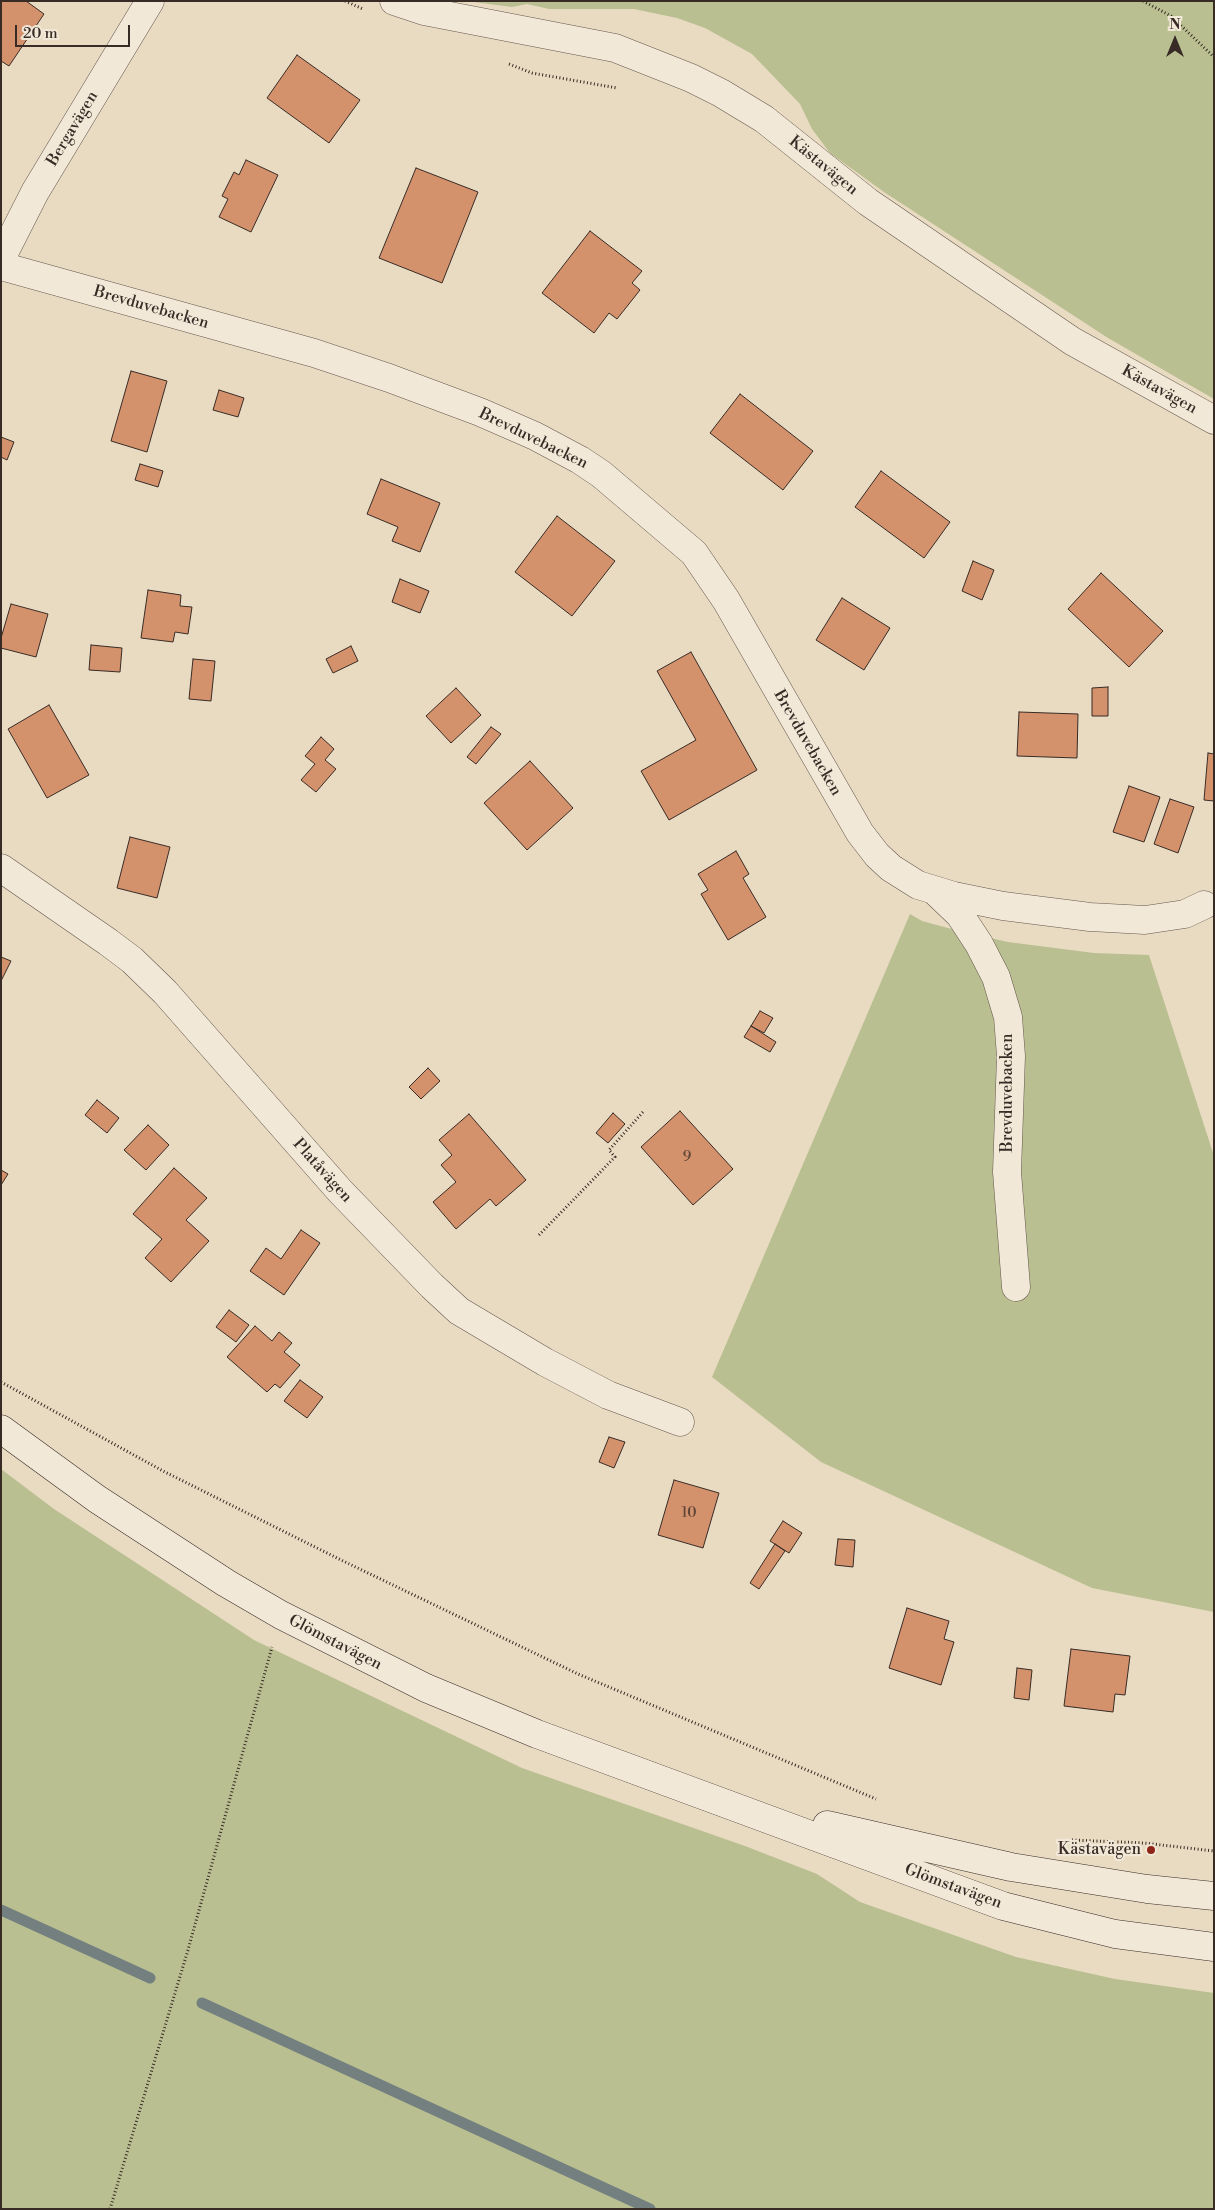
<!DOCTYPE html>
<meta charset="utf-8">
<style>
body{margin:0}
#map{position:relative;width:1215px;height:2210px;overflow:hidden;background:#e9dbc1;font-family:"Libre Bodoni",serif}
canvas{display:block}
.frame{position:absolute;inset:0;border:2px solid #382b26;pointer-events:none}
.north{position:absolute;left:1150px;top:15px;width:50px;height:50px;-webkit-text-stroke:4px #f1e8d7;paint-order:stroke;rotate:0deg;font-size:14px;font-weight:700;line-height:20px;text-align:center;color:#382b26}
.north::after{content:'';display:block;margin:auto;width:18px;height:22px;background:#382b26;clip-path:polygon(50% 0,100% 100%,50% 72%,0 100%)}
.scale{position:absolute;left:15px;top:25px;width:115px;height:22px;box-sizing:border-box;border:2px solid #382b26;border-top:0;padding-left:6px;font-size:15px;line-height:18px;white-space:nowrap;color:#382b26;-webkit-text-stroke:4px #f1e8d7;paint-order:stroke}
</style>
<div id="map">
<canvas width="1215" height="2210"></canvas>
<div class="frame"></div>
<div class="north">N</div>
<div class="scale">20 m</div>
</div>
<script>
const ctx = document.querySelector('canvas').getContext('2d');
ctx.lineJoin = 'round';
function fill(path, color) {
  ctx.fillStyle = color;
  ctx.fill(path, 'evenodd');
}
function toPath(rows) {
  const path = new Path2D();
  for (const r of rows) {
    path.moveTo(r[0], r[1]);
    for (let i = 2; i < r.length; i += 2) path.lineTo(r[i], r[i + 1]);
  }
  return path;
}
function strokePath(path, color, width, dash) {
  ctx.strokeStyle = color;
  ctx.lineWidth = width;
  ctx.lineCap = dash ? 'butt' : 'round';
  ctx.setLineDash(dash || []);
  ctx.stroke(path);
}
function label(font, color, halo, rows, align = 'center') {
  ctx.font = font + ' "Libre Bodoni",serif';
  ctx.lineWidth = 4.5;
  ctx.setLineDash([]);
  ctx.textBaseline = 'middle';
  ctx.strokeStyle = halo;
  ctx.fillStyle = color;
  for (const [text, x, y, turn = 0] of rows) {
    ctx.save();
    ctx.translate(x, y);
    ctx.rotate((+turn || 0) * Math.PI / 180);
    ctx.textAlign = isNaN(turn) ? turn : align;
    if (halo) ctx.strokeText(text, 0, 0);
    ctx.fillText(text, 0, 0);
    ctx.restore();
  }
}
fill(toPath([
 [466,1,1214,1,1214,399,1108,338,884,192,830,153,812,129,800,104,752,54,705,28,677,18,634,9,549,9,527,4,512,7],
 [910,914,922,921,959,931,1008,942,1094,953,1149,955,1214,1156,1214,1612,1092,1588,821,1462,712,1377],
 [1,1469,54,1509,254,1640,522,1768,745,1846,817,1874,860,1902,1016,1957,1115,1979,1214,1993,1214,2209,1,2209]
]), '#b9bf91');
strokePath(toPath([
 [1,1910,150,1978],
 [202,2003,650,2209]
]), '#73807f', 11);
const building = toPath([
 [1,1,26,1,44,14,9,66,1,61,1,1],
 [297,55,360,100,329,143,267,98,297,55],
 [246,160,278,175,251,232,219,217,228,199,222,196,234,172,239,175,246,160],
 [416,168,478,192,442,283,379,258,416,168],
 [590,231,642,271,632,283,640,290,617,319,609,313,594,333,542,293,590,231],
 [131,371,167,381,147,452,111,441,131,371],
 [219,390,244,398,238,417,213,410,219,390],
 [740,394,813,451,783,490,710,433,740,394],
 [1,437,14,442,7,460,1,457,1,437],
 [140,464,163,471,158,487,135,480,140,464],
 [881,471,950,522,924,558,855,507,881,471],
 [381,479,440,503,420,552,392,541,398,527,367,514,381,479],
 [557,516,615,561,572,616,515,572,557,516],
 [973,561,994,570,982,600,962,591,973,561],
 [1101,573,1163,631,1129,667,1068,609,1101,573],
 [400,579,429,591,420,613,392,602,400,579],
 [148,590,181,595,180,606,192,607,188,634,175,632,173,642,141,638,148,590],
 [842,598,890,628,864,670,816,640,842,598],
 [11,604,48,614,36,657,1,648,1,638,11,604],
 [91,645,122,648,120,672,89,670,91,645],
 [351,646,358,661,333,673,326,659,351,646],
 [691,652,757,770,669,820,641,771,696,740,657,671,691,652],
 [193,659,215,661,211,701,189,699,193,659],
 [1108,687,1108,716,1092,716,1092,688,1108,687],
 [456,688,481,715,451,743,426,716,456,688],
 [49,705,89,775,47,798,8,729,49,705],
 [1019,712,1078,714,1077,758,1017,756,1019,712],
 [491,727,501,734,476,764,467,757,491,727],
 [321,737,334,749,325,760,336,769,316,792,301,780,315,764,305,756,321,737],
 [1208,753,1214,754,1214,801,1204,800,1208,753],
 [530,761,573,808,527,850,484,803,530,761],
 [1129,786,1160,797,1144,842,1113,832,1129,786],
 [1170,799,1194,807,1178,853,1154,844,1170,799],
 [130,837,170,847,157,898,117,888,130,837],
 [736,851,749,874,743,878,766,917,728,940,701,894,708,890,698,874,736,851],
 [1,957,11,961,1,981,1,957],
 [760,1011,773,1018,764,1033,751,1026,760,1011],
 [751,1026,776,1042,770,1052,744,1037,751,1026],
 [428,1068,440,1081,421,1099,409,1087,428,1068],
 [97,1100,119,1118,107,1133,85,1115,97,1100],
 [680,1111,733,1169,693,1205,641,1147,680,1111],
 [613,1113,625,1124,608,1143,596,1133,613,1113],
 [469,1114,526,1180,496,1206,490,1199,456,1229,433,1202,456,1182,441,1165,452,1155,439,1140,469,1114],
 [148,1125,169,1145,146,1170,124,1150,148,1125],
 [174,1168,207,1198,186,1220,209,1241,171,1282,145,1258,162,1239,133,1214,174,1168],
 [1,1170,8,1174,1,1185,1,1170],
 [301,1230,320,1243,284,1295,250,1271,266,1248,281,1259,301,1230],
 [229,1310,249,1325,236,1342,216,1327,229,1310],
 [255,1326,272,1341,279,1332,292,1343,284,1352,300,1365,280,1388,275,1384,267,1392,227,1357,255,1326],
 [300,1380,323,1397,307,1418,284,1401,300,1380],
 [609,1437,625,1442,614,1468,599,1462,609,1437],
 [674,1480,719,1493,703,1548,658,1535,674,1480],
 [783,1521,802,1533,789,1553,770,1541,783,1521],
 [838,1539,855,1540,853,1567,835,1565,838,1539],
 [775,1544,785,1551,759,1589,750,1583,775,1544],
 [907,1608,949,1621,944,1639,954,1642,941,1685,889,1668,907,1608],
 [1071,1649,1130,1656,1125,1695,1115,1694,1113,1712,1064,1706,1071,1649],
 [1017,1668,1032,1670,1029,1700,1014,1698,1017,1668]
]);
fill(building, '#d3916c');
strokePath(building, '#382b26', 1);
const minor = toPath([
 [394,1,424,11,615,48,691,78,721,93,764,119,868,202,1072,341,1214,420],
 [1,259,35,192,150,1],
 [1,266,314,353,389,378,480,412,535,436,580,460,601,474,694,553,726,600,860,833,877,855,891,868,918,885,954,896,1003,906,1090,917,1145,920,1185,914,1204,905],
 [1,868,108,942,132,960,165,992,340,1191,432,1286,459,1311,545,1362,608,1395,680,1422],
 [936,892,960,915,979,944,996,977,1008,1017,1011,1056,1007,1172,1016,1287]
]);
const secondary = toPath([
 [1,1429,97,1499,226,1583,281,1615,426,1688,537,1734,1003,1906,1115,1934,1214,1947],
 [827,1825,1011,1867,1147,1889,1214,1896]
]);
strokePath(minor, '#64574d', 29);
strokePath(secondary, '#382b26', 29);
strokePath(toPath([
 [345,1,363,9],
 [1143,1,1171,16,1214,57],
 [509,64,532,73,617,88],
 [539,1235,615,1157,609,1150,643,1112],
 [1,1382,163,1471,341,1560,578,1674,876,1799],
 [1072,1840,1144,1843,1214,1851],
 [110,2209,188,1950,272,1647]
]), '#382b26', 3, [1, 2.5]);
strokePath(minor, '#f1e8d7', 28);
strokePath(secondary, '#f1e8d7', 28);
for (const [x, y, r, color] of [
 [1151,1850,5,"#8f2418"]
]) {
  const dot = new Path2D();
  dot.arc(x, y, r, 0, 2 * Math.PI);
  ctx.fillStyle = color;
  ctx.fill(dot);
  strokePath(dot, '#f1e8d7', 2);
}
label('14px', '#5f4438', null, [
 ["9",687,1158],
 ["10",689,1514]
]);
label('16px', '#382b26', '#f1e8d7', [
 ["Bergavägen",73,129,-59],
 ["Kästavägen",823,166,39],
 ["Brevduvebacken",151,308,16],
 ["Kästavägen",1159,390,29],
 ["Brevduvebacken",533,439,26],
 ["Brevduvebacken",807,743,60],
 ["Brevduvebacken",1008,1093,-90],
 ["Platåvägen",322,1171,48],
 ["Glömstavägen",335,1643,27],
 ["Glömstavägen",953,1887,20]
]);
label('16px', '#382b26', '#f1e8d7', [
 ["Kästavägen",1141,1850]
], 'right');
</script>
